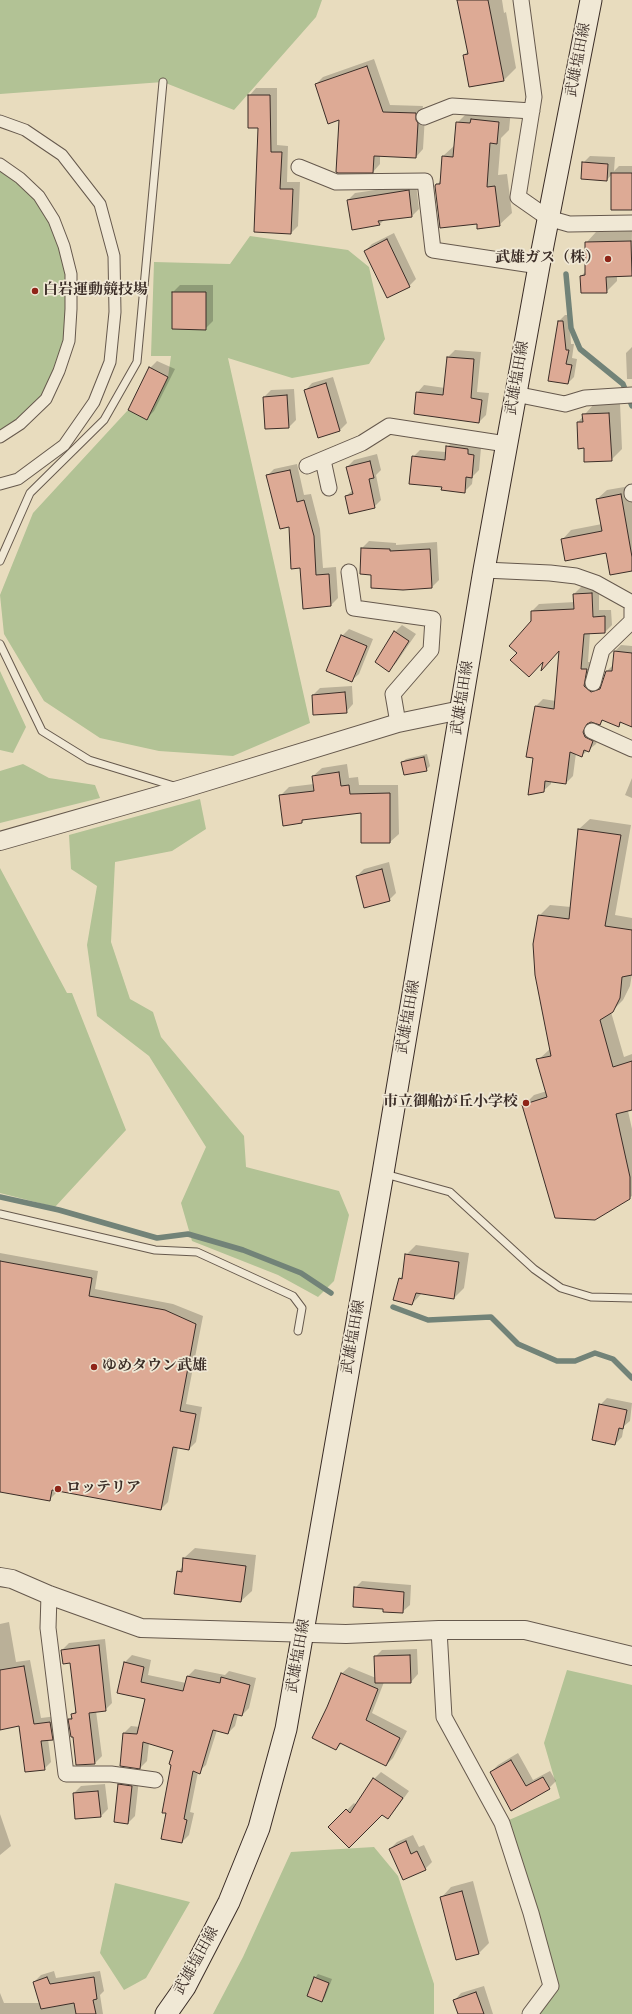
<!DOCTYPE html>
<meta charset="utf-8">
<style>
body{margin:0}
canvas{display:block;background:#e8dcbe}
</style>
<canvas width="632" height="2014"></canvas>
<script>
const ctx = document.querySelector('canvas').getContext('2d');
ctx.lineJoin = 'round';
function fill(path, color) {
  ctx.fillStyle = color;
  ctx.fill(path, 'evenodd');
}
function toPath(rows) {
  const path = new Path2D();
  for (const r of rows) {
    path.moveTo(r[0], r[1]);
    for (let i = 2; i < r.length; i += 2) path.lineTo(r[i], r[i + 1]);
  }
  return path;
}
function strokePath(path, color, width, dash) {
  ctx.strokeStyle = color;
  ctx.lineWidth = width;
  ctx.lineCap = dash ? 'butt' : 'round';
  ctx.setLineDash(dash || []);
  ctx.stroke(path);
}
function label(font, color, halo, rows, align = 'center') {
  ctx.font = font + ' Cardo,"Noto Serif JP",serif';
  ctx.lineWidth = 3.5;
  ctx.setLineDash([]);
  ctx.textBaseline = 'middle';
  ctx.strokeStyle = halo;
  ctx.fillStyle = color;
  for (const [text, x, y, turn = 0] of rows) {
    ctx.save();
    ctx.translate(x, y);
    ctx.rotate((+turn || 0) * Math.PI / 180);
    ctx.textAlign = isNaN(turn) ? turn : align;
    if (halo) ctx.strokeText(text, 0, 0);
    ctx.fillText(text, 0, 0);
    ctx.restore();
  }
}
fill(toPath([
 [0,0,322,0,316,17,234,110,163,82,0,94],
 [0,164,38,196,64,246,69,341,46,399,0,437],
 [250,236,348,250,369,267,385,339,369,364,292,378,228,358,310,723,233,756,159,751,100,738,44,701,4,634,0,595,33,513,128,410,147,420,168,377,171,356,151,356,154,262,230,264],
 [0,671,26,727,13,753,0,750],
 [23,764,49,778,95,785,100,798,0,823,0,771],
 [200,799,206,829,172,851,115,862,111,942,130,999,153,1012,161,1037,244,1136,246,1167,339,1191,349,1215,334,1281,318,1297,278,1275,192,1241,181,1203,206,1147,149,1056,97,1016,87,945,97,886,71,869,69,835],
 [0,868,67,993,72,993,126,1130,55,1207,0,1193],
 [567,1670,632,1685,632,2014,530,2014,551,1986,502,1823,560,1798,544,1743],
 [374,1847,398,1876,434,1984,434,2014,213,2014,243,1957,291,1852],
 [115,1883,190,1902,146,1978,124,1990,100,1953]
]), '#b2c295');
fill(toPath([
 [459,0,502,0,504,13,506,12,516,68,504,80,470,86,464,55,468,51],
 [374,59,390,105,423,106,422,112,425,116,423,149,416,157,380,155,380,164,373,172,340,118,316,84,323,77],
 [256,88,277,88,277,145,288,146,287,182,300,182,298,226,291,233,249,96],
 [511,110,509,130,501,138,498,175,507,174,512,213,499,225,478,223,437,185,441,180,443,156,455,145,457,123,469,111],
 [590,156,615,157,614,171,619,166,632,166,632,209,612,174,607,180,583,163],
 [416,184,419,209,412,216,384,220,380,224,352,229,348,200,355,193],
 [632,231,631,275,617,275,617,281,606,292,581,276,586,271,586,243,596,232],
 [394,233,416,279,409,286,365,251,372,244],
 [180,285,213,285,213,321,205,329,173,292],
 [565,315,569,315,571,344,574,344,572,358,577,359,574,377,568,383,549,380,559,321],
 [632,347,632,379,627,379,626,353],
 [455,350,481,352,477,392,489,393,486,415,479,422,417,393,424,385,445,388,448,357],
 [157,361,175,369,154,411,147,418,150,368],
 [333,377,347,423,340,430,305,391,312,383],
 [294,389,296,420,289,427,265,428,264,397,271,390],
 [620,403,622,449,611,460,585,447,578,422,594,404],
 [454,440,475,442,475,447,481,448,479,470,473,476,472,484,464,492,443,487,413,457,420,450,446,452,447,447],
 [377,454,381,470,376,475,381,500,374,507,346,496,353,490,347,467,354,460],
 [297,464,304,495,311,494,320,529,323,568,336,567,338,598,331,605,301,567,290,525,267,476,274,469],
 [630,486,632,497,632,570,607,552,562,540,571,530,602,524,597,499,607,490],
 [369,541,396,543,396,545,437,542,439,580,432,587,403,589,362,548],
 [581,587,599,587,599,610,611,610,612,625,605,632,590,633,588,662,594,662,598,685,602,684,607,671,614,664,614,652,621,645,632,646,632,726,622,722,618,725,604,719,600,724,591,721,590,725,600,734,596,744,581,756,576,753,573,776,566,783,551,781,551,784,543,791,534,757,527,756,536,706,543,699,556,701,560,650,544,660,518,652,532,622,532,611,539,604,575,602,574,594],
 [402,625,416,634,396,663,389,670,395,632],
 [349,629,373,639,359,674,351,681,342,636],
 [352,686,353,704,346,712,313,695,320,688],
 [427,754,430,766,426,770,402,762,406,759],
 [347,764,349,778,358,777,359,785,398,785,399,834,390,842,362,812,305,819,302,822,280,796,289,787,314,784,313,776,322,768],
 [632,778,632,798,625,795],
 [590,819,631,825,615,915,632,918,632,974,630,986,623,1000,611,1012,624,1057,632,1054,632,1109,628,1111,632,1129,632,1196,629,1198,523,1106,534,1095,547,1091,538,1060,550,1049,539,916,550,905,571,907,579,829],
 [389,862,396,893,389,900,357,876,364,869],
 [416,1245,469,1253,464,1288,454,1298,422,1293,412,1304,394,1300,400,1278,404,1275,406,1255],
 [0,1253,98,1271,95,1289,173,1304,203,1316,186,1404,202,1407,196,1442,189,1449,178,1447,168,1502,161,1509,57,1490,56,1493,49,1500,0,1491],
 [607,1398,632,1403,630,1421,624,1426,622,1437,615,1444,600,1405],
 [195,1548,256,1555,252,1591,241,1601,176,1593,178,1572,183,1566,184,1558],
 [362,1581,411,1585,410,1605,402,1612,384,1608,355,1588],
 [9,1622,16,1662,30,1660,41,1718,57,1716,59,1732,52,1739,48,1739,51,1762,44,1769,20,1725,0,1729,0,1624],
 [105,1639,112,1703,105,1710,96,1711,102,1756,95,1763,74,1736,69,1720,77,1709,71,1662,62,1650,69,1643],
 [417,1649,418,1674,411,1682,384,1682,372,1713,407,1731,393,1758,386,1765,342,1743,336,1749,328,1708,341,1674,349,1667,376,1678,375,1657,382,1650],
 [132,1655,151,1660,148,1675,186,1683,188,1676,195,1669,225,1675,229,1671,256,1678,249,1708,242,1715,238,1714,235,1726,228,1733,217,1730,206,1765,198,1772,190,1812,194,1813,189,1835,182,1842,167,1813,174,1751,149,1743,147,1761,140,1768,121,1765,124,1733,131,1726,140,1727,146,1698,125,1662],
 [518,1753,533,1780,550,1771,556,1781,549,1788,511,1809,491,1772,498,1765],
 [381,1772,409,1791,395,1810,388,1818,382,1813,330,1827,354,1803,356,1805,374,1779],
 [126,1777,139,1779,135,1816,128,1823,119,1784],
 [105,1784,108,1809,101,1816,76,1818,74,1793,81,1786],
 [0,1814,11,1846,0,1855],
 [413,1835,419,1847,424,1845,432,1862,425,1869,390,1849,397,1842],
 [473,1881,489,1943,479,1953,441,1898,451,1887],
 [54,1971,56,1978,100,1971,104,1991,100,1995,103,2014,0,2014,0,1993,4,2003,40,2003,34,1982,41,1975],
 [318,1974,332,1979,325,1997,322,2001,315,1978],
 [484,1986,493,2014,459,2014,454,2001,461,1993]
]), '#0003');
strokePath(toPath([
 [566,274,571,328,580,349,623,384,632,406],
 [0,1197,59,1210,157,1238,188,1234,243,1250,301,1273,331,1293],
 [393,1307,428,1320,491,1317,518,1344,557,1361,575,1361,595,1353,613,1359,632,1378]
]), '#728378', 5.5);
const building = toPath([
 [457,0,488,0,504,81,469,87,463,55,468,54,457,0],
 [367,66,383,112,416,113,416,120,418,123,416,158,374,156,373,173,338,173,336,172,339,120,328,124,315,84,367,66],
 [248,95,270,95,271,152,282,152,280,189,293,189,291,234,254,232,258,128,248,128,248,95],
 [471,119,499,122,497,144,490,143,487,187,495,186,500,226,477,229,477,224,440,228,435,186,436,184,440,184,442,156,453,157,456,122,470,123,471,119],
 [582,162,608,164,607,181,581,179,582,162],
 [611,173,632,173,632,210,611,210,611,173],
 [409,190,412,217,378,221,380,225,352,230,347,200,409,190],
 [387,239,410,287,387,298,364,251,387,239],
 [631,241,632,276,606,277,607,293,581,293,580,276,585,275,585,242,631,241],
 [172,292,206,292,206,330,172,329,172,292],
 [558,321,563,321,566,350,569,350,566,364,572,365,568,384,548,381,558,321],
 [447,357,474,359,471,398,482,400,479,423,414,414,416,392,443,395,447,357],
 [149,367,168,377,147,420,128,410,149,367],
 [326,383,340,431,318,438,304,390,326,383],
 [287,395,289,428,265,429,263,397,287,395],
 [609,413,612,461,584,462,584,448,578,449,577,422,583,422,582,414,609,413],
 [446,446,468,449,468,454,474,455,472,478,466,477,465,493,441,490,442,487,409,484,412,456,445,460,446,446],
 [370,461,374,478,369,479,375,508,349,514,345,496,353,494,346,467,370,461],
 [290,470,297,502,304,500,314,536,316,575,329,574,331,606,303,609,300,568,291,569,289,527,280,529,266,475,290,470],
 [621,494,632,557,632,571,610,575,606,553,565,561,561,539,602,531,596,499,621,494],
 [361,548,390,549,390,551,430,549,432,588,403,590,371,588,371,575,360,574,361,548],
 [592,593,593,617,605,616,605,633,584,634,581,669,587,669,584,686,591,692,600,689,606,671,612,671,614,651,632,653,632,727,620,722,619,727,602,720,600,725,591,722,587,724,583,732,585,737,593,741,589,752,584,750,582,757,570,752,566,784,545,781,544,792,528,795,533,758,526,757,535,706,554,709,559,651,541,671,543,662,529,677,510,660,517,653,509,646,531,621,531,611,574,609,573,594,592,593],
 [394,631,409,641,389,672,375,662,394,631],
 [341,635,367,646,352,682,326,671,341,635],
 [345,692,347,713,313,715,312,695,345,692],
 [424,757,427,771,404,775,401,762,424,757],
 [339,772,341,786,349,785,350,794,390,793,390,843,361,843,361,813,302,820,302,823,283,826,279,795,314,791,312,776,339,772],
 [578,829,621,835,605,926,632,930,632,975,622,977,620,998,613,1012,600,1020,613,1067,632,1061,632,1110,616,1114,630,1177,630,1199,595,1220,555,1218,522,1105,547,1097,536,1059,551,1056,535,975,533,944,538,915,569,919,578,829],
 [382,869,390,901,364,908,356,876,382,869],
 [405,1254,459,1262,454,1299,416,1293,412,1305,393,1300,399,1278,402,1279,405,1254],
 [0,1261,92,1278,89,1296,165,1310,196,1324,180,1411,196,1414,189,1450,173,1447,161,1510,52,1490,50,1501,0,1492,0,1261],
 [599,1404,627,1410,623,1429,619,1428,615,1445,592,1440,599,1404],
 [183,1558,246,1566,241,1602,174,1594,177,1571,182,1572,183,1558],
 [354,1587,404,1592,403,1613,383,1612,383,1609,353,1607,354,1587],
 [99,1645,106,1711,89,1713,95,1764,76,1765,73,1737,71,1737,68,1719,72,1719,71,1714,76,1713,70,1663,63,1664,61,1650,99,1645],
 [410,1655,411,1683,375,1683,374,1656,410,1655],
 [124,1662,144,1667,141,1682,183,1691,187,1676,220,1683,221,1677,250,1685,242,1716,234,1714,228,1734,213,1730,200,1774,193,1771,184,1819,187,1820,182,1843,161,1839,166,1813,162,1813,171,1765,169,1764,173,1751,143,1742,140,1769,120,1766,123,1733,137,1734,145,1699,117,1693,124,1662],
 [24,1666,34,1724,50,1722,53,1740,41,1741,45,1770,25,1772,19,1726,0,1730,0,1670,24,1666],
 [341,1673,378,1689,366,1720,400,1738,386,1766,340,1743,336,1750,312,1738,327,1707,341,1673],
 [511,1760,526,1786,543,1777,550,1789,511,1811,490,1772,511,1760],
 [373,1778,403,1798,388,1819,382,1815,349,1848,328,1827,346,1809,350,1813,373,1778],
 [118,1784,132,1786,128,1824,114,1822,118,1784],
 [98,1791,101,1817,75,1819,73,1793,98,1791],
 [406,1841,411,1854,417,1851,426,1870,403,1880,389,1849,406,1841],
 [462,1891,479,1954,456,1960,440,1897,462,1891],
 [47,1977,50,1984,94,1977,97,1999,93,2000,96,2014,76,2014,74,2003,41,2009,33,1982,47,1977],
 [314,1977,329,1983,322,2002,307,1996,314,1977],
 [476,1992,484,2014,458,2014,453,2000,476,1992]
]);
fill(building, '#ddaa95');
strokePath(building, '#3b2d27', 1);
const service = toPath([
 [0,561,30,493,104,420,137,362,163,82],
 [0,644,42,731,89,760,174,786],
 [385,1174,450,1192,534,1269,561,1288,591,1297,632,1298],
 [0,1214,155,1250,197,1252,293,1296,302,1308,298,1331]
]);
const pedestrian = toPath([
 [0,121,25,130,62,155,100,204,114,256,115,312,110,362,94,402,64,445,18,479,0,484],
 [0,164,20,178,39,196,54,220,64,246,71,274,71,309,69,341,59,371,46,399,20,424,0,437]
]);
const minor = toPath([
 [521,0,534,97,518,197,548,218,569,224,632,223],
 [424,117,452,106,532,111],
 [299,167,336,182,425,181,433,250,539,266],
 [515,394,565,404,585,398,632,395],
 [323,460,329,488],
 [307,466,362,443,389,426,506,444],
 [632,492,632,494],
 [484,570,550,573,576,576,596,583,632,603],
 [349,572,354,608,433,619,431,650,393,694,398,723],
 [593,683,602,650,632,621,632,609],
 [592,731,632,749],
 [49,1595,48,1628,66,1774,111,1774,155,1780],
 [439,1630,444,1717,502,1823,531,1913,551,1986,530,2014]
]);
const tertiary = toPath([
 [0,841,182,789,398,723,461,710],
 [0,1577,12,1579,49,1595,141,1628,346,1634,439,1630,525,1630,632,1656]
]);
const secondary = toPath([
 [166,2014,185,1987,229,1902,259,1828,286,1729,383,1173,484,570,539,266,591,0]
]);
strokePath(service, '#66594d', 9);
strokePath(pedestrian, '#66594d', 13);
strokePath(minor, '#66594d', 17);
strokePath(tertiary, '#66594d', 20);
strokePath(secondary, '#3b2d27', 23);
strokePath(service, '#f0e8d5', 7);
strokePath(pedestrian, '#f0e8d5', 11);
strokePath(minor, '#f0e8d5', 15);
strokePath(tertiary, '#f0e8d5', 18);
strokePath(secondary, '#f0e8d5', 21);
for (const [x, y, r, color] of [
 [608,259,4,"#8f2418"],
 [35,291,4,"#8f2418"],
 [526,1103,4,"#8f2418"],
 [94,1367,4,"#8f2418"],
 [58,1489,4,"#8f2418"]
]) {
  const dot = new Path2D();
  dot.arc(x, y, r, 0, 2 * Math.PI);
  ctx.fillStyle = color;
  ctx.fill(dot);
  strokePath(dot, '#f0e8d5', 1.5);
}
label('15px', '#3b2d27', '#f0e8d5', [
 ["武雄塩田線",579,60,-79],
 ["武雄塩田線",518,378,-80],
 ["武雄塩田線",463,698,-81],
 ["武雄塩田線",409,1017,-80],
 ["武雄塩田線",354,1337,-80],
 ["武雄塩田線",299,1656,-80],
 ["武雄塩田線",197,1961,-61]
]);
label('bold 15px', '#3b2d27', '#f0e8d5', [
 ["武雄ガス（株）",600,259,"right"],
 ["白岩運動競技場",43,291],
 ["市立御船が丘小学校",518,1103,"right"],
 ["ゆめタウン武雄",102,1367],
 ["ロッテリア",66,1489]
], 'left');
</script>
